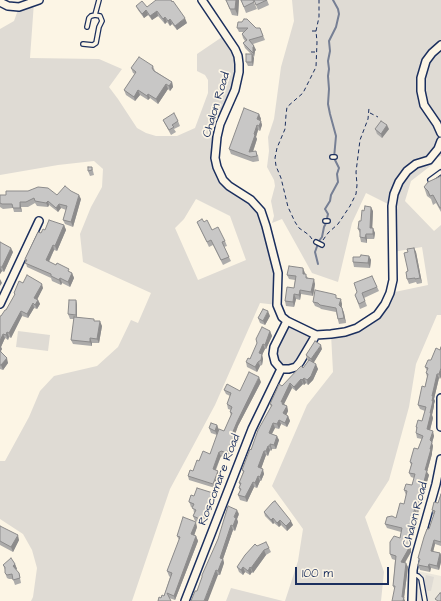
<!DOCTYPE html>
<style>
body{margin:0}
#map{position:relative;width:441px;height:601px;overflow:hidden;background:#fcf5e5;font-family:"Architects Daughter",sans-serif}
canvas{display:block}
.scale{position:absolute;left:295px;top:567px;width:94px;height:18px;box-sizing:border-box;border:2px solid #1b2f5e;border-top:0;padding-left:5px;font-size:12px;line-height:14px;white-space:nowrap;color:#1b2f5e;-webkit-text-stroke:3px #fcf5e5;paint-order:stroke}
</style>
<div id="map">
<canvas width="441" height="601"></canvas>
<div class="scale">100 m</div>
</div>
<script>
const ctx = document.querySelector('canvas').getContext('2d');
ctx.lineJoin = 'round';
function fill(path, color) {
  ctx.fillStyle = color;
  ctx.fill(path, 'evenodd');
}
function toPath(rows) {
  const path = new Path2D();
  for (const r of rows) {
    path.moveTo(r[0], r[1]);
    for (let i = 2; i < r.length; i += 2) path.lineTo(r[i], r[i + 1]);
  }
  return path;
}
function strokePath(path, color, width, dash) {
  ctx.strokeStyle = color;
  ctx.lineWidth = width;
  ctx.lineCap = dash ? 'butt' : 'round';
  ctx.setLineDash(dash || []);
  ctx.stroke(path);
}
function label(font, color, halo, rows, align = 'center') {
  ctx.font = font + ' "Architects Daughter",sans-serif';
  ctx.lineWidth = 3.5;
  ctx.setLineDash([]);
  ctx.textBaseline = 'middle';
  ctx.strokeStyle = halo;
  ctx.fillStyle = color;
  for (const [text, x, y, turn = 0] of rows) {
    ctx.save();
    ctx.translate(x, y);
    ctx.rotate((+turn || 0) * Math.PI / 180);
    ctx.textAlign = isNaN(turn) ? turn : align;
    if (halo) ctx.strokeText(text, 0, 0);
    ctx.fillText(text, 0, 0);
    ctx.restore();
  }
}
fill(toPath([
 [413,570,441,576,441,601,412,601]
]), '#ece7dc');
fill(toPath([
 [292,0,441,0,441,156,429,160,433,164,411,181,405,201,434,231,441,225,441,315,437,315,416,364,409,407,389,480,365,517,384,572,381,601,285,601,298,561,303,529,272,486,307,405,333,372,331,334,368,322,390,293,428,285,422,247,393,252,392,206,366,193,352,223,338,282,312,273,282,219,272,223,274,216,271,201,275,186,274,180,267,167,269,151,268,137,274,119,281,67,294,21],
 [34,2,30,58,99,59,122,69,109,87,118,99,137,128,146,133,156,136,177,136,195,128,208,93,208,80,205,75,197,71,197,54,225,35,231,43,239,72,217,137,219,173,257,206,276,263,277,305,260,303,215,405,170,489,132,601,31,601,33,597,37,568,32,550,23,534,0,519,0,461,5,461,29,417,40,391,54,376,97,366,118,347,131,320,138,323,151,293,83,262,80,234,91,207,102,187,103,169,94,161,58,165,0,175,0,29,14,21,19,7],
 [196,199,230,216,246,260,198,280,175,228,184,219],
 [287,321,316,335,300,362,281,369,274,347],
 [18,331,50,335,48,351,16,347],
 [426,575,434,577,431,591,423,590],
 [231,588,283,601,226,601]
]), '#dfdbd4');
strokePath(toPath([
 [318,264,315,252,319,241,322,237,324,227,326,223,328,214,325,209,330,201,331,195,338,182,337,174,339,168,334,158,336,136,330,114,328,104,329,89,328,76,329,69,328,61,330,51,329,41,336,27,339,14,338,9,333,0]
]), '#767f94', 2);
const lane = toPath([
 [87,27,89,18,91,16,95,15],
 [83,44,93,45,96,43,99,27,102,21,100,16,95,15,99,0],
 [332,157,335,157],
 [430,180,441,172],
 [325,221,328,221],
 [316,242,322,245],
 [413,574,418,576,421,579,425,601]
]);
const street = toPath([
 [202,0,235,49,238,56,239,64,239,72,235,90,220,124,217,137,215,158,217,167,223,180,229,186,251,200,261,211,266,226,278,273,277,305,282,317,287,321,316,335,331,334,345,332,357,328,377,315,385,304,390,293,393,280,392,206,394,194,399,182,407,171,416,164,429,160,438,149,441,141],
 [0,2,8,6,19,7,39,0],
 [441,45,432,53,426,61,421,78,421,91,424,105,437,124,441,133],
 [0,304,39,221],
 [287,321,274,347,273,354,275,362,281,369,289,369,296,367,300,362,316,335],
 [441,398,441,427],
 [185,601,252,429,281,369],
 [412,601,413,570,416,555,436,484,441,459]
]);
strokePath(lane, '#1b2f5e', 6);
strokePath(street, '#1b2f5e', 10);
strokePath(toPath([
 [312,31,316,31],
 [311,52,316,52],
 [370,113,378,117],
 [312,239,309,235,299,228,295,222,288,207,281,178,276,166,275,158,277,148,285,129,286,115,287,107,303,93,316,67,317,42,316,31,319,17,319,0],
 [323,240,328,233,338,224,350,206,356,194,357,185,356,172,360,140,368,119,369,108]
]), '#1b2f5e', 1, [4, 3]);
strokePath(lane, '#fcf5e5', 3.5);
strokePath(street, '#fcf5e5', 7);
fill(toPath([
 [226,0,239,0,238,16,232,15],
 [241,0,253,0,257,9,246,13],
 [254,0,267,0,269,5,258,10],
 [136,6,147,7,187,23,177,30,172,24,170,26,167,22,165,24,158,16,152,20,148,15,144,18,138,10],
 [237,28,260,28,265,40,253,44,256,50,255,51,254,57,253,56,254,58,253,66,248,66,246,62,251,54,245,48,243,43,245,41,243,38,242,34,243,32,239,32],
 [153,66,155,71,172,82,173,87,170,91,168,89,158,104,150,98,148,100,140,95,135,101,126,95,124,90,135,74,133,73,131,68],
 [259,114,261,119,260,120,262,125,260,131,258,130,256,137,257,139,253,152,258,155,259,161,253,162,231,154,229,149],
 [163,120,178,121,180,126,174,129,176,132,171,135,165,124],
 [375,129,389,129,382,138,377,134],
 [92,167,94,175,90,176,88,171],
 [441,176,441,212,436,203,433,205,431,199,427,196,424,187],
 [0,195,57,195,81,199,73,227,65,224,63,220,66,210,61,208,58,212,49,205,48,207,37,206,35,203,28,207,21,207,22,212,14,212,13,208,3,209,0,207],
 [373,211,372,228,375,233,374,239,367,239,367,243,361,242,360,237,360,233,358,229,361,221],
 [197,222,204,222,212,230,225,241,227,246,224,247,231,261,223,265,213,245,209,247],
 [64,225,66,230,57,251,54,250,49,262,72,273,74,278,70,287,62,283,61,285,52,281,51,278,27,267,25,259,41,233,45,230],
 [0,242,13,252,4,272,2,271,0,274],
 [414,248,416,252,422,283,417,284,416,282,409,284,407,279,408,252],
 [369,256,371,260,370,268,354,267,353,262,360,257],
 [305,273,305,274,308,278,315,284,313,296,301,294,300,300,296,299,294,307,286,306,285,301,294,288,295,280,289,279,287,275],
 [372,276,379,291,364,298,367,306,360,309,355,295],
 [23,283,43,288,37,299,38,300,40,304,37,309,34,308,28,318,22,316,11,338,9,337,8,340,5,338,1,347,2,349,1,351,8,363,3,370,0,369,0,316,1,316,6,310,15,295,14,293],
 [338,299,342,304,342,307,344,313,346,323,339,324,336,312,321,309,320,308,315,306,313,302],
 [76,300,77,305,77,317,95,321,102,326,99,343,92,343,92,346,73,344,71,340,74,319,70,319,68,314],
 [270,316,265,325,260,323,258,318],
 [270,331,272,336,266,349,265,349,262,355,263,359,262,365,260,366,257,372,247,367,246,362,250,359],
 [436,348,440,379,439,378,434,399,435,401,434,404,434,406,432,415,433,418,430,430,434,436,432,443,433,446,432,452,432,454,427,472,429,475,418,513,416,513,413,525,414,526,411,537,411,552,405,563,408,567,404,598,395,590,393,586,395,560,392,559,390,554,400,538,401,532,387,528,385,524,396,518,404,504,406,495,404,490,412,485,414,478,411,477,409,473,411,465,410,462,418,449,422,439,417,438,416,433,417,430,416,427,422,421,425,411,420,409,418,405,425,387,427,377,426,373,427,371,425,367,431,360],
 [322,349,313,363,318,369,313,380,308,385,306,383,304,385,303,384,296,391,292,388,284,404,287,406,288,411,286,415,288,416,290,421,287,427,281,424,279,429,275,428,272,434,279,440,276,449,272,449,271,451,270,450,268,456,266,455,261,468,264,474,261,481,260,481,257,488,254,487,247,502,240,500,238,495,240,491,239,488,240,485,239,483,243,472,242,470,271,407,270,404,282,386,303,368,309,361,307,360,306,355],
 [261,382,238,426,234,437,235,440,228,457,223,456,222,457,221,456,216,470,218,471,220,475,215,488,189,480,188,476,193,471,199,461,210,454,224,431,231,416,230,412,231,410,228,409,227,404,230,396,226,394,224,390,240,391],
 [217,425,219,430,217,435,211,433,209,428],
 [213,493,214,498,204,525,195,521,193,516,194,513,193,507,191,507,189,501,194,496],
 [441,494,441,546,435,544,433,552,440,553,441,555,441,562,439,570,431,568,430,572,420,570,418,565,419,561,418,558,434,514,433,514,432,510,438,503],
 [264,512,293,525,287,531,281,525,279,527,274,523,273,524,265,516],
 [239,514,237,519,238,522,235,531,233,530,223,559,224,563,220,575,218,575,197,591,218,539],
 [0,526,19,540,13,552,0,545],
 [197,527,194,535,196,536,198,541,175,600,169,598,161,598,164,596,170,577,169,576,167,571,179,540,177,536],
 [257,546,269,548,271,552,266,555,253,573,252,572,250,575,245,572,243,575,239,572,237,567],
 [15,564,17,569,16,570,19,573,21,583,15,585,13,579,9,579,7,578,5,573,5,570,3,565]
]), '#acabaa');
fill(toPath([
 [236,0,239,0,238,16,235,9],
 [146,10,148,15,144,18,142,14],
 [157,11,158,16,152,20,150,16],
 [165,17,167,22,165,24,163,19],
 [185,18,187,23,177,30,175,26],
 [170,19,172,24,170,26,168,21],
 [254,46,256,50,255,51,254,57,253,53,253,47],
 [252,54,254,58,253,66,252,62],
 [172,82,173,87,170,91,169,86],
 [166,84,168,89,158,104,156,99],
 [138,90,140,95,135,101,134,97],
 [148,94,150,98,148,100,147,96],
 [259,114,261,119,259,124,257,119],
 [261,121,262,125,260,131,259,126],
 [257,125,258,130,256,137,257,139,251,157,249,152,254,134],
 [387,125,389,129,382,138,381,134],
 [79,195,81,199,73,227,71,222],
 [48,201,49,205,48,207,46,203],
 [20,202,22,212,20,208],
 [59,204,61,208,58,212,56,208],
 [371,207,373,211,372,233,370,228],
 [64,225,66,230,57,251,55,246],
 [373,228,375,233,374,239,373,234],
 [366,234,367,239,367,243,365,238],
 [53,245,54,250,47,265,46,260],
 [11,248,13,252,4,272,2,267],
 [414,248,416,252,422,283,420,278],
 [369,256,371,260,370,268,368,263],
 [0,267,2,271,0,274],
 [303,268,305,273,304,278,303,274],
 [72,273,74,278,70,287,68,282],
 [60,278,62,283,61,285,59,280],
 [0,279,2,283,0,286],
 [314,279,315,284,313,296,311,292],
 [42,284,43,288,36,302,34,298],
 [300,290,301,294,300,300,299,295],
 [294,294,296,299,294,307,293,302],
 [341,299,342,304,341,310,339,305],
 [38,300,40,304,37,309,35,305],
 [76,300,77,305,77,319,76,315],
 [33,303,34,308,28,318,27,314],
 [342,308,344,313,346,323,344,318],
 [21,311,22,316,11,338,9,333],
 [268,311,270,316,265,325,263,321],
 [100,321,102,326,99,343,97,339],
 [270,331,272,336,266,349,265,345],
 [7,332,9,337,8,340,6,335],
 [3,334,5,338,1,347,2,349,0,352,0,341],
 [90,338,92,343,92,346,90,342],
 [263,344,265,349,262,355,263,359,262,365,259,353],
 [321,345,322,349,313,364,311,359],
 [7,358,8,363,3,370,1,365],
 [258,362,260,366,257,372,255,367],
 [316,364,318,369,313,380,308,385,307,380],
 [441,368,441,377,440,379,439,374],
 [437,374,439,378,434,399,435,401,434,404,434,406,432,415,433,418,429,434,427,429,432,401,432,396],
 [259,377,261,382,238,426,234,437,235,440,228,457,227,453,232,434,237,422],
 [304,378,306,383,304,385,302,380],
 [301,379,303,384,296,391,294,387],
 [290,383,292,388,284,404,285,407,281,402],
 [287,406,288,411,285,418,283,413],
 [288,416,290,421,287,427,285,423],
 [279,420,281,424,279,429,277,424],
 [273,423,275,428,270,437,269,433],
 [217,425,219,430,217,435,215,431],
 [433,431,434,436,432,443,433,446,432,452,432,454,427,472,429,475,418,513,417,509,430,449,430,440],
 [277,436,279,440,276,449,274,445],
 [270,444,272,449,271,451,270,446],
 [268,446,270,450,268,456,266,451],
 [264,451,266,455,260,472,258,467],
 [219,452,221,456,214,473,213,469],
 [263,469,264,474,261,481,260,477],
 [218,471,220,475,215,488,213,484],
 [258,476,260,481,257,488,255,483],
 [253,482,254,487,247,502,245,497],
 [213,493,214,498,204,525,202,520],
 [415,508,416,513,413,525,414,526,411,537,411,552,402,567,401,562,409,533],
 [237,510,239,514,237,519,238,522,235,531,233,526,234,517],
 [273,518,274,523,273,524,271,520],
 [280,520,281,525,279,527,277,523],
 [291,521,293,525,287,531,286,526],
 [196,522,197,527,193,539,191,534],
 [231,525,233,530,223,559,224,563,220,575,218,571,220,558],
 [18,535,19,540,13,552,11,547],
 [196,536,198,541,175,600,174,596],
 [434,540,435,544,432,556,431,551],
 [264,550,266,555,253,573,251,568],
 [440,553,441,555,441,562,439,570,437,566],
 [406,563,408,567,404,598,405,601,403,601,402,597],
 [15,564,17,569,14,571,13,566],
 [429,564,431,568,430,572,428,567],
 [243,567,245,572,243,575,241,570],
 [250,567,252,572,250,575,248,571],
 [216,570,218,575,208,601,204,601]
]), '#8c8b8b');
const building = toPath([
 [156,0,171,0,172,2,173,1,185,18,175,26,170,19,168,21,165,17,163,19,157,11,150,16,146,10,142,14,136,6,142,1,147,7,156,0],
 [226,0,236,0,235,9,230,9,226,0],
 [241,0,253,0,254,2,244,7,241,0],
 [254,0,267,0,256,5,254,0],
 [244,19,247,19,256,28,260,28,263,36,249,40,254,46,253,47,253,53,243,43,247,40,242,34,248,28,237,28,238,22,242,22,244,19],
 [246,54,252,54,252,62,246,62,246,54],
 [139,57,153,66,152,68,154,71,172,82,169,86,166,84,156,99,148,94,147,96,138,90,134,97,124,90,136,72,131,68,139,57],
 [244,108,259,114,257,119,261,121,259,126,257,125,254,134,255,135,249,152,256,151,257,156,251,157,229,149,244,108],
 [174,113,178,121,172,125,174,127,169,130,163,120,174,113],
 [381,121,387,125,381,134,375,129,381,121],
 [88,167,92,167,92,170,88,171,88,167],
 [441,176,441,208,440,208,433,195,430,196,428,191,424,187,428,182,441,176],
 [65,186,71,191,79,195,71,222,63,220,67,206,59,204,56,208,48,201,46,203,35,201,34,198,26,202,20,202,20,208,13,208,12,204,2,204,0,203,0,195,6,195,6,191,28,191,38,187,48,188,57,195,65,186],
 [365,206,371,207,370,228,373,228,373,234,366,234,365,238,360,237,360,229,358,229,359,221,361,221,362,210,364,211,365,206],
 [202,219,204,222,207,220,212,230,218,227,225,241,222,242,229,257,221,260,211,240,207,242,197,222,202,219],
 [49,220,64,225,55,246,53,245,46,260,56,265,57,263,69,269,68,271,72,273,68,282,60,278,59,280,51,276,51,274,25,263,27,260,25,259,38,232,41,233,43,229,45,230,49,220],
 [0,242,11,248,2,267,0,267,0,242],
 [414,248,420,278,415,279,415,278,407,279,406,272,408,271,404,253,408,252,407,249,414,248],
 [361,255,369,256,368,263,353,262,353,257,360,257,361,255],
 [289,266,303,268,303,274,306,274,306,278,314,279,311,292,300,290,299,295,294,294,293,302,285,301,287,287,294,288,296,276,287,275,289,266],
 [27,275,39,282,42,284,34,298,38,300,35,305,33,303,27,314,21,311,9,333,7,332,6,335,3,334,0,341,0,316,1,316,5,310,6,310,15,294,14,293,19,281,23,283,27,275],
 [372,276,377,287,362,293,365,301,359,304,355,295,357,292,354,283,372,276],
 [315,290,333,294,336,295,336,298,341,299,339,305,342,308,344,318,338,319,336,308,320,305,318,303,313,302,315,290],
 [69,300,76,300,76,315,68,314,69,300],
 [263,309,268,311,263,321,258,318,263,309],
 [74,317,94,319,94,321,100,321,97,339,90,338,90,342,71,340,74,317],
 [262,327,270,331,265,345,263,344,259,353,262,354,261,360,258,362,255,367,246,362,248,358,250,359,257,343,256,339,262,327],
 [315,341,321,345,311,359,306,355,315,341],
 [441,347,441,368,439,374,437,374,432,396,433,396,432,401,433,401,430,413,431,413,427,429,433,431,430,440,432,442,430,449,431,449,425,470,427,470,417,509,415,508,411,522,412,522,409,533,409,548,401,562,406,563,402,597,404,597,403,601,405,601,392,601,395,586,393,586,396,556,390,554,390,542,394,536,400,538,402,528,385,524,387,517,392,516,396,518,400,503,404,504,407,491,404,490,406,484,412,485,415,474,409,473,412,463,410,462,414,448,418,449,423,436,416,433,417,427,416,427,418,420,422,421,426,407,418,405,422,386,425,387,428,374,426,373,428,368,425,367,428,360,431,360,436,348,440,350,441,347],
 [0,351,7,358,1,365,0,365,0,351],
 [309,360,316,364,311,376,307,380,304,378,302,380,301,379,294,387,290,383,281,402,283,402,282,404,287,406,283,413,288,416,285,423,279,420,277,424,273,423,269,433,277,436,274,445,270,444,270,446,268,446,266,451,264,451,258,467,263,469,260,477,258,476,255,483,253,482,245,497,238,495,241,489,239,488,241,483,239,483,244,471,242,470,250,449,251,450,258,430,272,405,270,404,276,391,279,384,282,386,299,368,301,366,303,368,309,360],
 [249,372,259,377,237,422,232,434,234,435,227,453,221,451,220,452,219,452,213,469,218,471,213,484,188,476,190,470,193,471,197,460,199,461,203,451,210,454,219,429,224,431,232,413,230,412,232,407,227,404,231,393,224,390,227,384,240,391,249,372],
 [211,423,217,425,215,431,209,428,211,423],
 [197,488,213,493,202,520,193,516,196,510,192,508,194,504,189,502,189,501,191,495,194,496,197,488],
 [441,494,441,542,434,540,431,551,440,553,437,566,429,564,428,567,418,565,420,559,418,558,424,537,427,529,429,529,435,511,432,510,434,502,438,503,441,494],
 [275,501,291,521,286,526,280,520,277,523,273,518,271,520,264,512,273,502,275,501],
 [228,506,237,510,234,517,236,518,233,526,231,525,220,558,223,559,221,563,218,571,216,570,204,601,191,601,195,591,197,591,202,577,202,575,218,539,228,506],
 [183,517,196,522,191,534,196,536,174,596,167,593,171,601,158,601,159,597,161,598,162,595,164,596,172,573,167,571,180,537,177,536,183,517],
 [0,526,18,535,11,547,0,541,0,526],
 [266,542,269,548,264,550,251,568,250,567,248,571,243,567,241,570,237,567,245,555,255,544,257,546,266,542],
 [11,558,15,564,13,566,19,573,20,578,13,580,12,574,7,575,5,573,5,567,3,565,11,558],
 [440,593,441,593,441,601,438,601,435,599,440,593]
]);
fill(building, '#c8c7c6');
strokePath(building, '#8c8b8b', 1);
label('12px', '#1b2f5e', '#fcf5e5', [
 ["Chalon Road",217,105,-73],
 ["Roscomare Road",220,480,-69],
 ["Chalon Road",416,515,-75]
]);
</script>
